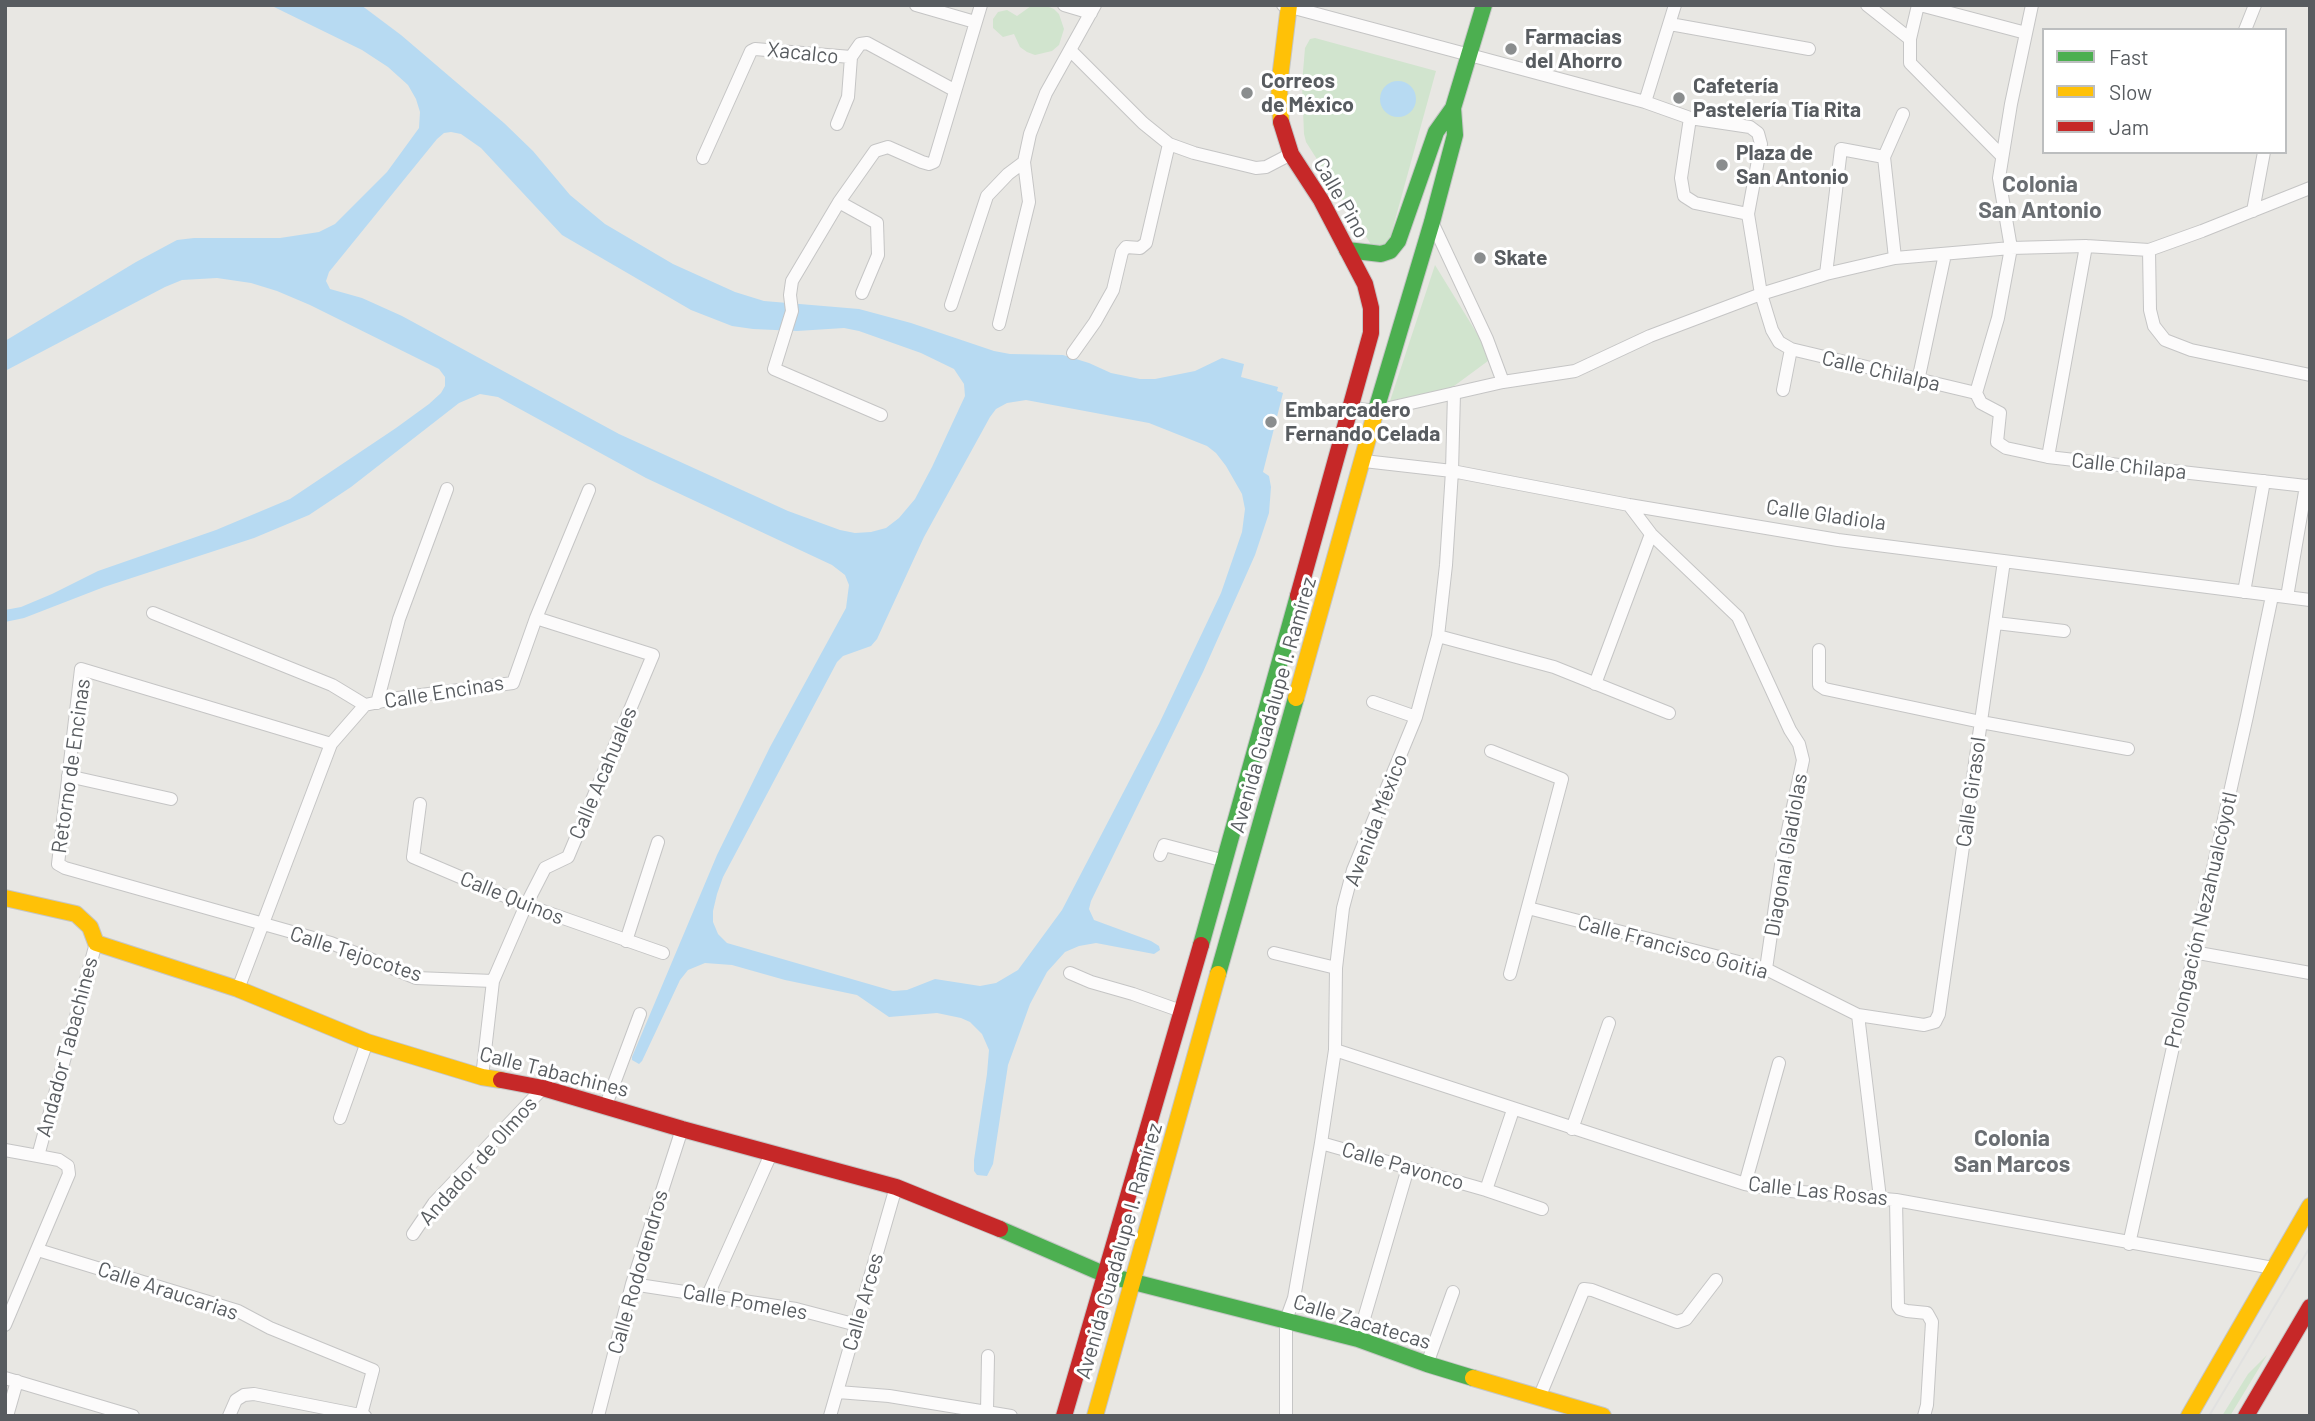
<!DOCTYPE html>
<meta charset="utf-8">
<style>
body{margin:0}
#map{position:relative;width:2315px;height:1421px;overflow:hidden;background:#e8e7e3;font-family:Barlow,sans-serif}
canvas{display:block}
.frame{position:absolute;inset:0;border:7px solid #585c60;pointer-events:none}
.legend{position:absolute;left:2042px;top:28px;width:245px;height:126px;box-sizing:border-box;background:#fff;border:2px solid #bcbebf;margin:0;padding:9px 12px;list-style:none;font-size:21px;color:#585c60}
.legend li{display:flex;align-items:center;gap:14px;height:35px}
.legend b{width:35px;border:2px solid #bcbebf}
</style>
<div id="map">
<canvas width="2315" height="1421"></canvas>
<div class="frame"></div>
<ul class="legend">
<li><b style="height:9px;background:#4caf50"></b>Fast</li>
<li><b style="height:9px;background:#ffc107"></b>Slow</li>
<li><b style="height:9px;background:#c62828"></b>Jam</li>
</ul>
</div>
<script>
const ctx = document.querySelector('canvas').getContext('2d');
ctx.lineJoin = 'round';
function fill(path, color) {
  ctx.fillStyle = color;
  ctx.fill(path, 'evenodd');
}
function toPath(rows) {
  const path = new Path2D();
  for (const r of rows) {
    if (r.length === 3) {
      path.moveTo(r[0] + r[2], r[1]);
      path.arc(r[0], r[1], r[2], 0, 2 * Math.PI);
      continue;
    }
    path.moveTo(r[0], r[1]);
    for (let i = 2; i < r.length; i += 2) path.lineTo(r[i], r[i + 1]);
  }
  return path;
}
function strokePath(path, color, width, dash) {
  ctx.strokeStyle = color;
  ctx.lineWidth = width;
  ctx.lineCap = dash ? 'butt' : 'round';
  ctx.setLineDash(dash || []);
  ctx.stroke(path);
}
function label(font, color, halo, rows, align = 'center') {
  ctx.font = font + ' Barlow,sans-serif';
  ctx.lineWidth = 6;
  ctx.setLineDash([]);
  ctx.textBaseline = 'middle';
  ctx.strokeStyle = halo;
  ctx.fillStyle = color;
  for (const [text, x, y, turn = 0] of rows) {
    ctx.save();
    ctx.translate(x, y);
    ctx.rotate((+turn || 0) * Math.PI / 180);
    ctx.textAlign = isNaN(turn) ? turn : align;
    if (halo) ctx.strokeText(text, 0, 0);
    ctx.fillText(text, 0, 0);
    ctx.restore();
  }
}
fill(toPath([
 [1044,5,1054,9,1059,14,1064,29,1059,45,1052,51,1035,55,1027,52,1020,47,1014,34,1003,37,993,28,993,19,998,12,1007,10,1017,16,1031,6],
 [1315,38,1436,71,1389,242,1385,246,1372,246,1306,142,1304,134,1302,84,1305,48,1310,39],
 [1435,265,1492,358,1450,389,1390,401],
 [2267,1355,2230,1416,2222,1416,2248,1374]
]), '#d1e4ce');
fill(toPath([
 [270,5,361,5,401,35,504,123,533,151,570,195,605,224,673,264,735,292,764,301,859,309,911,323,994,351,1010,354,1063,355,1089,363,1111,373,1140,379,1155,379,1195,371,1222,358,1244,364,1241,377,1278,387,1277,391,1283,393,1263,472,1269,476,1271,487,1269,513,1255,555,1203,672,1091,901,1089,909,1094,920,1151,941,1159,946,1160,950,1154,954,1096,943,1079,946,1065,952,1047,972,1030,1004,1008,1065,993,1164,987,1176,977,1175,974,1171,974,1160,987,1074,989,1050,982,1034,970,1022,961,1018,937,1013,889,1017,857,995,785,980,732,965,705,963,688,970,680,980,642,1061,639,1064,632,1060,632,1057,717,855,770,747,846,608,849,585,845,575,832,565,646,478,498,397,480,394,459,403,351,487,309,515,254,538,104,587,24,618,5,622,5,610,21,607,52,594,98,571,216,530,290,499,396,428,429,404,441,393,445,386,445,377,439,369,310,305,277,291,251,283,217,278,182,280,165,287,5,371,5,341,136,262,177,240,194,238,280,238,319,232,335,224,387,172,419,128,420,112,416,99,408,85,388,67,362,50],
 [451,132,461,134,481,148,562,235,691,310,732,326,753,329,797,331,844,328,859,331,921,353,954,369,964,384,965,396,932,467,915,499,899,518,886,528,871,532,855,533,840,530,788,511,619,434,402,316,362,298,330,289,326,281,329,272,437,139,444,133],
 [1026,400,1149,423,1207,446,1216,453,1226,466,1242,494,1245,509,1242,532,1221,593,1159,724,1062,910,1018,970,996,983,980,986,935,979,907,990,893,991,727,943,718,934,713,922,713,911,717,894,723,877,837,662,843,656,871,646,877,639,924,537,990,417,996,409,1007,403],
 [1398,99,18]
]), '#b7daf2');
const street = toPath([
 [916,5,975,22],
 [1064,5,1091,13],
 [1283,5,1645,102,1690,118,1750,127,1758,133,1761,144,1748,214],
 [1867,5,1910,39],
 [1918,5,1910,39,1910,63,2002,156],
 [1920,5,2026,33],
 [1670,24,1809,49],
 [2245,30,2255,5],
 [1071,51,1143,123,1169,144,1194,153,1256,168,1266,167,1291,154],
 [1645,102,1675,5],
 [1690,118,1681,178,1684,196,1695,203,1748,214,1761,294,1772,330,1779,342,1791,349,1976,393,1981,403,2000,413,1997,442,2006,448,2048,457,2306,486,2310,485],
 [837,124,848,97,851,57],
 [1884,157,1895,258],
 [1884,157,1903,114],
 [703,158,751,51,755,49,851,57,860,44,867,43,954,90],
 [839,202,877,223,878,255,862,293],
 [2253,211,2264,152],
 [1432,222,1487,339,1503,382],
 [2149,250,2150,310,2154,326,2165,340,2191,350,2310,375],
 [1826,274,1841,149,1884,157],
 [951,305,987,196,1008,174,1024,162],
 [999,324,1029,202,1024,162,1030,134,1046,93,1095,5],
 [1073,353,1095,322,1113,290,1122,252,1126,247,1140,248,1146,243,1169,144],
 [1918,381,1945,254],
 [1783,390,1791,349],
 [1976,393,1998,318,2011,248,1999,178,2011,104,2032,5],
 [1352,408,1376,411,1503,382,1575,371,1650,336,1761,294,1826,274,1895,258,2011,248,2086,246,2149,250,2202,231,2310,188],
 [881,415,774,369,792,311,790,295,792,281,839,202,875,151,888,147,922,162,929,164,934,162,981,5],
 [2048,457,2086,246],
 [1364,461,1452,471,1629,505,1838,540,2310,600],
 [1629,505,1651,534,1738,617,1790,730,1799,744,1803,760,1782,858,1766,969],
 [2244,592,2264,481],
 [2287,597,2306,486],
 [153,613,332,685,365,705],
 [1996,623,2064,631],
 [1438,636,1554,667,1669,713],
 [1819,650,1819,685,1825,689,1981,722,2128,749],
 [1595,684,1651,534],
 [1373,702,1416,717],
 [377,703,399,619,447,489],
 [331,744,81,669,58,864,65,868,331,943,416,978,493,981],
 [1491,751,1562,779,1510,974],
 [68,776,171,799],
 [420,804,413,857,526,905,663,953],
 [1160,855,1164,845,1225,861],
 [1528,908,1766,969,1858,1015,1924,1025,1935,1022,1939,1014,2004,561],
 [626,941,658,842],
 [2193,952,2310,973],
 [1274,953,1336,968],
 [1070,973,1091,982,1133,994,1181,1011],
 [238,989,331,744,365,705,398,698,513,683,536,618,589,490],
 [1858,1015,1880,1198],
 [1335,1050,1745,1184,1778,1190,1896,1200,2273,1268],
 [482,1077,493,981,526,905,545,868,568,857,653,655,536,618],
 [606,1105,640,1014],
 [340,1118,367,1042],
 [1572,1129,1609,1023],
 [1321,1143,1486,1190,1542,1209],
 [5,1150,38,1156],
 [1745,1184,1779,1063],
 [1486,1190,1513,1110],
 [1896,1200,1898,1306,1900,1309,1907,1311,1927,1313,1932,1322,1927,1405,1924,1416],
 [413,1234,434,1203,543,1088],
 [2129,1244,2247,716,2272,596],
 [38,1250,238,1311,270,1328,373,1370,361,1415],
 [632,1284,796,1309,857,1325],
 [708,1295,771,1154],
 [5,1325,69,1174,68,1166,59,1160,38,1156,96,943],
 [1358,1339,1408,1168],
 [1427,1364,1453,1292],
 [5,1378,133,1416],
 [838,1392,889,1396,1011,1416],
 [1539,1398,1584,1289,1592,1290,1677,1322,1686,1319,1716,1280],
 [987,1411,988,1356],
 [7,1416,17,1381],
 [229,1416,236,1400,244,1395,254,1394,365,1416],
 [598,1416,632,1284,682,1129],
 [830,1416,896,1187],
 [1286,1416,1286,1320,1294,1298,1321,1143,1335,1050,1336,968,1343,908,1353,870,1416,717,1438,636,1446,565,1452,471,1454,393]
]);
const fast = toPath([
 [1347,250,1381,254,1390,251,1398,241,1436,132,1453,108],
 [1376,410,1432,222,1455,135,1453,108,1484,5],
 [1201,945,1298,596],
 [1218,974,1296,698],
 [1000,1229,1106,1275,1358,1339,1427,1364,1473,1378]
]);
const slow = toPath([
 [1281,122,1279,86,1289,5],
 [1296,698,1376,410],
 [5,898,76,914,90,927,96,943,238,989,367,1042,482,1077,501,1080],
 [1473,1378,1603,1416],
 [1095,1416,1218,974],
 [2189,1416,2310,1206]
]);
const jam = toPath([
 [1281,122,1291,154,1321,200,1365,284,1371,308,1371,333,1298,596],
 [501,1080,543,1088,682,1129,896,1187,1000,1229],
 [1064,1416,1201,945],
 [2246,1416,2310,1307]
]);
strokePath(street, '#c5c5c5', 14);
strokePath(fast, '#c5c6c6', 18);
strokePath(slow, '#c5c6c6', 18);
strokePath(jam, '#c5c6c6', 18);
strokePath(street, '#fcfbfb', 12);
strokePath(fast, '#4caf50', 16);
strokePath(slow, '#ffc107', 16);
strokePath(jam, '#c62828', 16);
strokePath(toPath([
 [2209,1416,2310,1247]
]), '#e1e1e0', 2);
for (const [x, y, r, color] of [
 [1511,49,7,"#8a8d8e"],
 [1247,93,7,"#8a8d8e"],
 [1679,98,7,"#8a8d8e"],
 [1722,165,7,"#8a8d8e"],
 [1480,258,7,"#8a8d8e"],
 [1271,422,7,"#8a8d8e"]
]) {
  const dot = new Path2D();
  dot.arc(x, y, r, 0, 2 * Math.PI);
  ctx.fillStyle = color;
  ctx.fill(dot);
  strokePath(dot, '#fff', 2.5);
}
label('bold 21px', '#585c60', '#fff', [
 ["Farmacias",1525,37],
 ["del Ahorro",1525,61],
 ["Correos",1261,81],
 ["de México",1261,105],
 ["Cafetería",1693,86],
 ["Pastelería Tía Rita",1693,110],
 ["Plaza de",1736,153],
 ["San Antonio",1736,177],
 ["Skate",1494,258],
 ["Embarcadero",1285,410],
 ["Fernando Celada",1285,434]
], 'left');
label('21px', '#585c60', '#fff', [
 ["Xacalco",803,53,6],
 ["Calle Pino",1341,198,60],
 ["Calle Chilalpa",1881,371,13],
 ["Calle Chilapa",2129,466,6],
 ["Calle Gladiola",1826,515,8],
 ["Calle Encinas",444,692,-9],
 ["Avenida Guadalupe I. Ramírez",1273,705,-74],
 ["Retorno de Encinas",71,766,-82],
 ["Calle Acahuales",603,773,-67],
 ["Calle Girasol",1971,792,-82],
 ["Avenida México",1376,820,-69],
 ["Diagonal Gladiolas",1786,855,-80],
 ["Calle Quinos",512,898,22],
 ["Prolongación Nezahualcóyotl",2201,920,-77],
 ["Calle Francisco Goitia",1673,947,15],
 ["Calle Tejocotes",356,954,18],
 ["Andador Tabachines",67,1047,-75],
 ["Calle Tabachines",554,1072,14],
 ["Andador de Olmos",478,1161,-48],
 ["Calle Pavonco",1403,1166,16],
 ["Calle Las Rosas",1818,1191,6],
 ["Avenida Guadalupe I. Ramírez",1119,1251,-74],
 ["Calle Rododendros",638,1272,-74],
 ["Calle Araucarias",168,1291,18],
 ["Calle Pomeles",745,1302,10],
 ["Calle Arces",863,1302,-74],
 ["Calle Zacatecas",1362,1322,17]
]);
label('bold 23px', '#6a6e72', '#fff', [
 ["Colonia",2040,184],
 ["San Antonio",2040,210],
 ["Colonia",2012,1138],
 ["San Marcos",2012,1164]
]);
</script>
